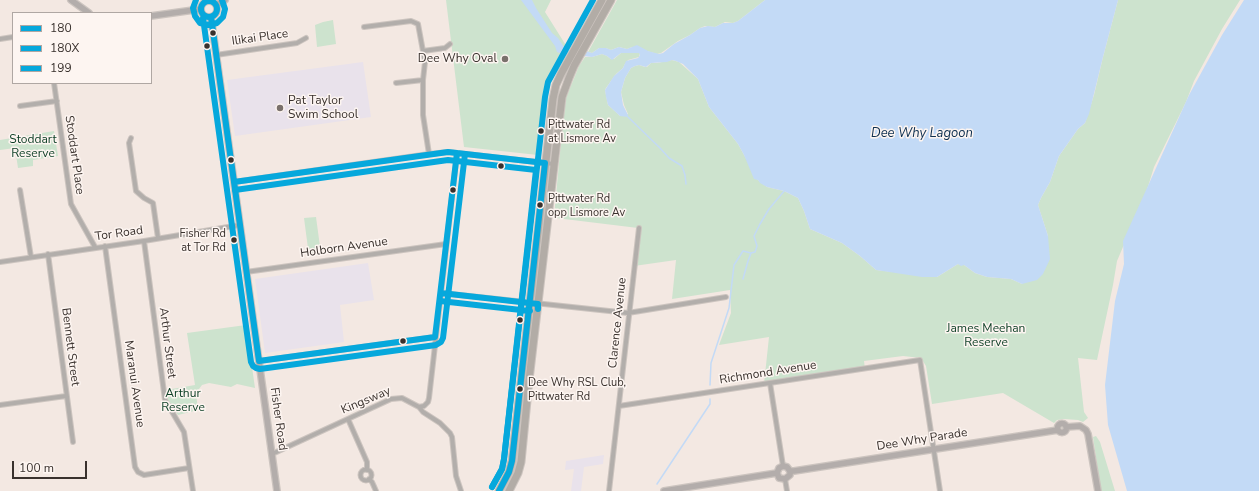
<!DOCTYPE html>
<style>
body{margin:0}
#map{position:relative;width:1259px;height:491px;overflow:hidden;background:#f3e8e2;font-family:"Nunito Sans",sans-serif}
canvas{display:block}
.legend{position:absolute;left:12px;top:12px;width:140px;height:72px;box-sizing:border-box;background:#fdf5f1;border:1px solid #afa7a3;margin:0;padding:5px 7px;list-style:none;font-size:12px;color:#39312d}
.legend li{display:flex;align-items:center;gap:8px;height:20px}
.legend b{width:20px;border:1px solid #afa7a3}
.scale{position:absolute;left:12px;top:461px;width:75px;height:18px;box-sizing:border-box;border:2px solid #39312d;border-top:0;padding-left:5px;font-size:12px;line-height:14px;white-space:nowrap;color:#39312d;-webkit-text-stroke:3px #fdf5f1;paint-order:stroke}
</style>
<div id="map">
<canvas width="1259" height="491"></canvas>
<ul class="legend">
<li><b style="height:5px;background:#06a8dc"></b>180</li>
<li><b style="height:5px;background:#06a8dc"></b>180X</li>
<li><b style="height:5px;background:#06a8dc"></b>199</li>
</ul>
<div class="scale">100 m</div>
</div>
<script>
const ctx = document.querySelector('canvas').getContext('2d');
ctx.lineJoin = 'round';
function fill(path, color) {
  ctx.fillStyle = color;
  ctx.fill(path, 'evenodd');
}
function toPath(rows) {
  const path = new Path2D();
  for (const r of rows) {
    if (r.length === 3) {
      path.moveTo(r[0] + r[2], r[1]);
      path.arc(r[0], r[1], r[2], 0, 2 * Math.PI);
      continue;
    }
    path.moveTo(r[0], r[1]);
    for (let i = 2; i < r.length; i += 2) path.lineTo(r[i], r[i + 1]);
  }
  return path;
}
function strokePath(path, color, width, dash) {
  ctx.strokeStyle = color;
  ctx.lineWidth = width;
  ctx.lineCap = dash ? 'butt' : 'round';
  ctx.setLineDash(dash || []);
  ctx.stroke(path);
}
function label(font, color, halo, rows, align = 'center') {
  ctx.font = font + ' "Nunito Sans",sans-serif';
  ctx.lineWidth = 3;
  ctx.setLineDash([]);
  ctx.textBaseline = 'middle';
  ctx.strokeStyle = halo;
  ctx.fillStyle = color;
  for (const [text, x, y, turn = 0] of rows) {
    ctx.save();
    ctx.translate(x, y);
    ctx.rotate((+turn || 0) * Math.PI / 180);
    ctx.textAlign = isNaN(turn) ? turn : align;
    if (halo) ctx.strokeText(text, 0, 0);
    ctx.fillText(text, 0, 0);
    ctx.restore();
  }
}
fill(toPath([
 [363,62,371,117,235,136,227,80],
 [368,263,374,300,340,305,344,342,265,353,255,279],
 [604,455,603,464,584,467,581,491,571,491,574,469,565,470,566,461]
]), '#e9e2eb');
fill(toPath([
 [446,0,551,0,545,12,567,47,548,84,540,154,538,155,464,147],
 [617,0,765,0,738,21,733,23,725,22,715,27,705,26,700,28,690,35,678,41,661,53,657,54,632,47,627,49,619,47,611,50,606,48,599,48,592,53,588,52],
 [1118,0,1240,0,1222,29,1194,81,1186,102,1154,167,1146,193,1117,261,1113,285,1097,360,1078,358,1084,412,1088,418,1083,422,1078,420,1064,419,1057,420,1054,423,1003,393,932,404,926,366,921,358,903,356,864,361,865,369,764,384,769,337,719,345,731,313,730,290,672,299,676,260,634,266,638,228,556,218,554,216,562,132,566,98,579,66,585,57,592,57,602,54,607,56,611,59,614,59,621,53,640,53,639,57,628,60,625,64,623,68,616,74,606,88,605,90,608,105,618,114,620,116,628,114,624,105,621,92,625,78,631,68,635,66,639,65,645,67,647,67,651,63,657,63,672,60,679,62,698,79,709,107,738,144,758,180,767,187,784,191,798,198,804,211,810,229,842,243,860,256,876,270,937,277,958,264,964,265,975,273,987,277,1011,279,1022,284,1048,236,1038,205,1041,198,1050,182,1059,156,1078,129,1085,123,1094,95,1103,57],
 [333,20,336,44,317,47,315,25,323,22],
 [54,131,58,156,33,160,33,166,18,168,15,148,0,150,0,140],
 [316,217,321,254,309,256,304,218],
 [246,325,255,388,237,384,231,387,209,383,202,385,196,393,198,410,178,415,167,398,166,390,195,385,187,333],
 [1096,436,1100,442,1115,491,1101,491,1093,437]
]), '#cde3ce');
fill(toPath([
 [521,0,532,0,536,8,552,33,558,38,564,47,569,51,577,52,586,51,592,53,599,48,606,48,611,50,619,47,627,49,637,45,648,51,659,54,663,53,674,44,690,35,700,28,708,26,715,27,723,23,733,23,738,21,765,0,1118,0,1103,57,1089,114,1085,123,1078,129,1059,156,1050,182,1041,198,1038,205,1048,236,1050,259,1043,274,1037,280,1022,284,1011,279,987,277,975,273,964,265,961,266,958,264,937,277,922,277,876,270,860,256,842,243,810,229,804,211,798,198,784,191,767,187,760,183,758,180,754,179,744,155,738,144,709,107,698,79,683,64,676,61,672,60,667,62,651,63,646,67,639,65,635,66,631,68,625,78,621,92,623,105,628,115,628,117,620,116,608,105,606,97,605,90,614,76,623,68,626,61,638,58,640,55,639,53,621,53,612,60,607,56,602,54,592,57,583,56,574,57,567,56,557,52,555,46],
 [1244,0,1259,0,1259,491,1127,491,1108,425,1105,385,1115,301,1124,264,1123,241,1189,95,1222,35]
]), '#c3daf6');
strokePath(toPath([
 [628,117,660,148,669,158,682,166,685,175,686,184],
 [743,279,748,261,751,253],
 [710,385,711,363,729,308,734,265,743,251,751,253,755,252,757,246,754,236,760,224,769,209,785,190],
 [657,484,710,404,710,399]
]), '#c3daf6', 1.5);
const street = toPath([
 [364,27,411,21,418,24,425,62,423,80,423,115,429,154],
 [0,39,13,37],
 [423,51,445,48,450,44],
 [216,55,297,43,306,38],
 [54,83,71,204,95,247],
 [396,83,423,80],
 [20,106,57,101],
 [131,138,129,143,136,191,144,198,153,203,158,238],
 [234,182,429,154,448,152,554,164],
 [20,190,31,257],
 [144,241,165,400,184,432,193,491],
 [105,246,135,467,138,472,144,475,189,468],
 [48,254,73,442],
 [0,262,144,241,240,225],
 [246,272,446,244],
 [441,293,628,313,726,297],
 [259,361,435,337],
 [770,383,783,466],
 [0,405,66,396],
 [619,406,920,360,940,491],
 [419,407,424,406,428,402,429,398,457,153],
 [348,419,367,462,367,470],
 [272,454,391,399,402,398,419,407,423,412,440,423,450,433,452,437,456,476,461,491],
 [366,475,5.5],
 [369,479,372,482,376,491],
 [785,479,787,491],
 [609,491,639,228]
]);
const secondary = toPath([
 [71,0,89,13],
 [209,9,8],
 [216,5,225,0],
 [151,16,201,9],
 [211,17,277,491],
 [1062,428,4.5],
 [1066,427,1080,426,1086,430,1088,434,1098,491],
 [790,471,794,471,1058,430],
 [777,473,779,478,785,479,790,475,790,471],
 [777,473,779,468,783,466,787,467,790,471],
 [664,491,777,473]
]);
const highway = toPath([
 [499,491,509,472,512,461,553,99,556,85,561,74,602,0],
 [509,491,518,473,521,462,529,380,562,97,569,78,574,66,611,0]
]);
strokePath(street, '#ccc4bf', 6);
strokePath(secondary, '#ccc4bf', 8);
strokePath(highway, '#ccc4bf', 9);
strokePath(street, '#b2aeab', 4);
strokePath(secondary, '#b3adab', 5.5);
strokePath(highway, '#b2aca6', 7);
strokePath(toPath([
 [209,9,8],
 [211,17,259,361,435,337,457,153],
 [234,182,448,152,545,163,512,461,509,472,499,491],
 [441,293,538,304,538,309]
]), '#06a8dc', 6);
strokePath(toPath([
 [196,0,193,8,195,16,200,23,209,25,217,23,223,17,225,9,222,0],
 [203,18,251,362,253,366,256,368,260,369,436,345,441,342,443,338,465,154],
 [235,190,448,160,536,170,504,459,502,469,492,487],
 [440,301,530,311]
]), '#06a8dc', 6);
strokePath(toPath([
 [492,487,502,469,504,459,545,97,548,82,554,71,593,0]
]), '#06a8dc', 6);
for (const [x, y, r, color] of [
 [213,33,3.5,"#39312d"],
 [207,46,3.5,"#39312d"],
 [505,59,4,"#7a716c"],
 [280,108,4,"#7a716c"],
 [541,131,3.5,"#39312d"],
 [231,160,3.5,"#39312d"],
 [501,166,3.5,"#39312d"],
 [453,190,3.5,"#39312d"],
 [540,205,3.5,"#39312d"],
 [234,240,3.5,"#39312d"],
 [520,320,3.5,"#39312d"],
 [403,341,3.5,"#39312d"],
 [520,389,3.5,"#39312d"]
]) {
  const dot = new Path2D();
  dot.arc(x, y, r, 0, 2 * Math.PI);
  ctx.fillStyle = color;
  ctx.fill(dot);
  strokePath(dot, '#fdf5f1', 1.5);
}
label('11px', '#39312d', '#fdf5f1', [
 ["Pittwater Rd",548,125],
 ["at Lismore Av",548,139],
 ["Pittwater Rd",548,199],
 ["opp Lismore Av",548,213],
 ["Fisher Rd",226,234,"right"],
 ["at Tor Rd",226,248,"right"],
 ["Dee Why RSL Club,",528,383],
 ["Pittwater Rd",528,397]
], 'left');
label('12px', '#39312d', '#fdf5f1', [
 ["Ilikai Place",260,38,-8],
 ["Stoddart Place",74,155,82],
 ["Tor Road",119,234,-8],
 ["Holborn Avenue",344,248,-8],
 ["Clarence Avenue",618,323,-84],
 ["Arthur Street",167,343,83],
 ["Bennett Street",70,347,83],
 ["Richmond Avenue",768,373,-9],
 ["Maranui Avenue",134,384,82],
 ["Kingsway",366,401,-23],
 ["Fisher Road",278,419,82],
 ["Dee Why Parade",922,440,-9]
]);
label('12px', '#39312d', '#fdf5f1', [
 ["Dee Why Oval",497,59],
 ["Pat Taylor",288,101,"left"],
 ["Swim School",288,115,"left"]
], 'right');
label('12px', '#0a3d23', '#fdf5f1', [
 ["Stoddart",33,140],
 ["Reserve",33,154],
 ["James Meehan",986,329],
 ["Reserve",986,343],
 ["Arthur",183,394],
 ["Reserve",183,408]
]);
label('italic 13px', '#0d2f50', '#fdf5f1', [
 ["Dee Why Lagoon",922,134]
]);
</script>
